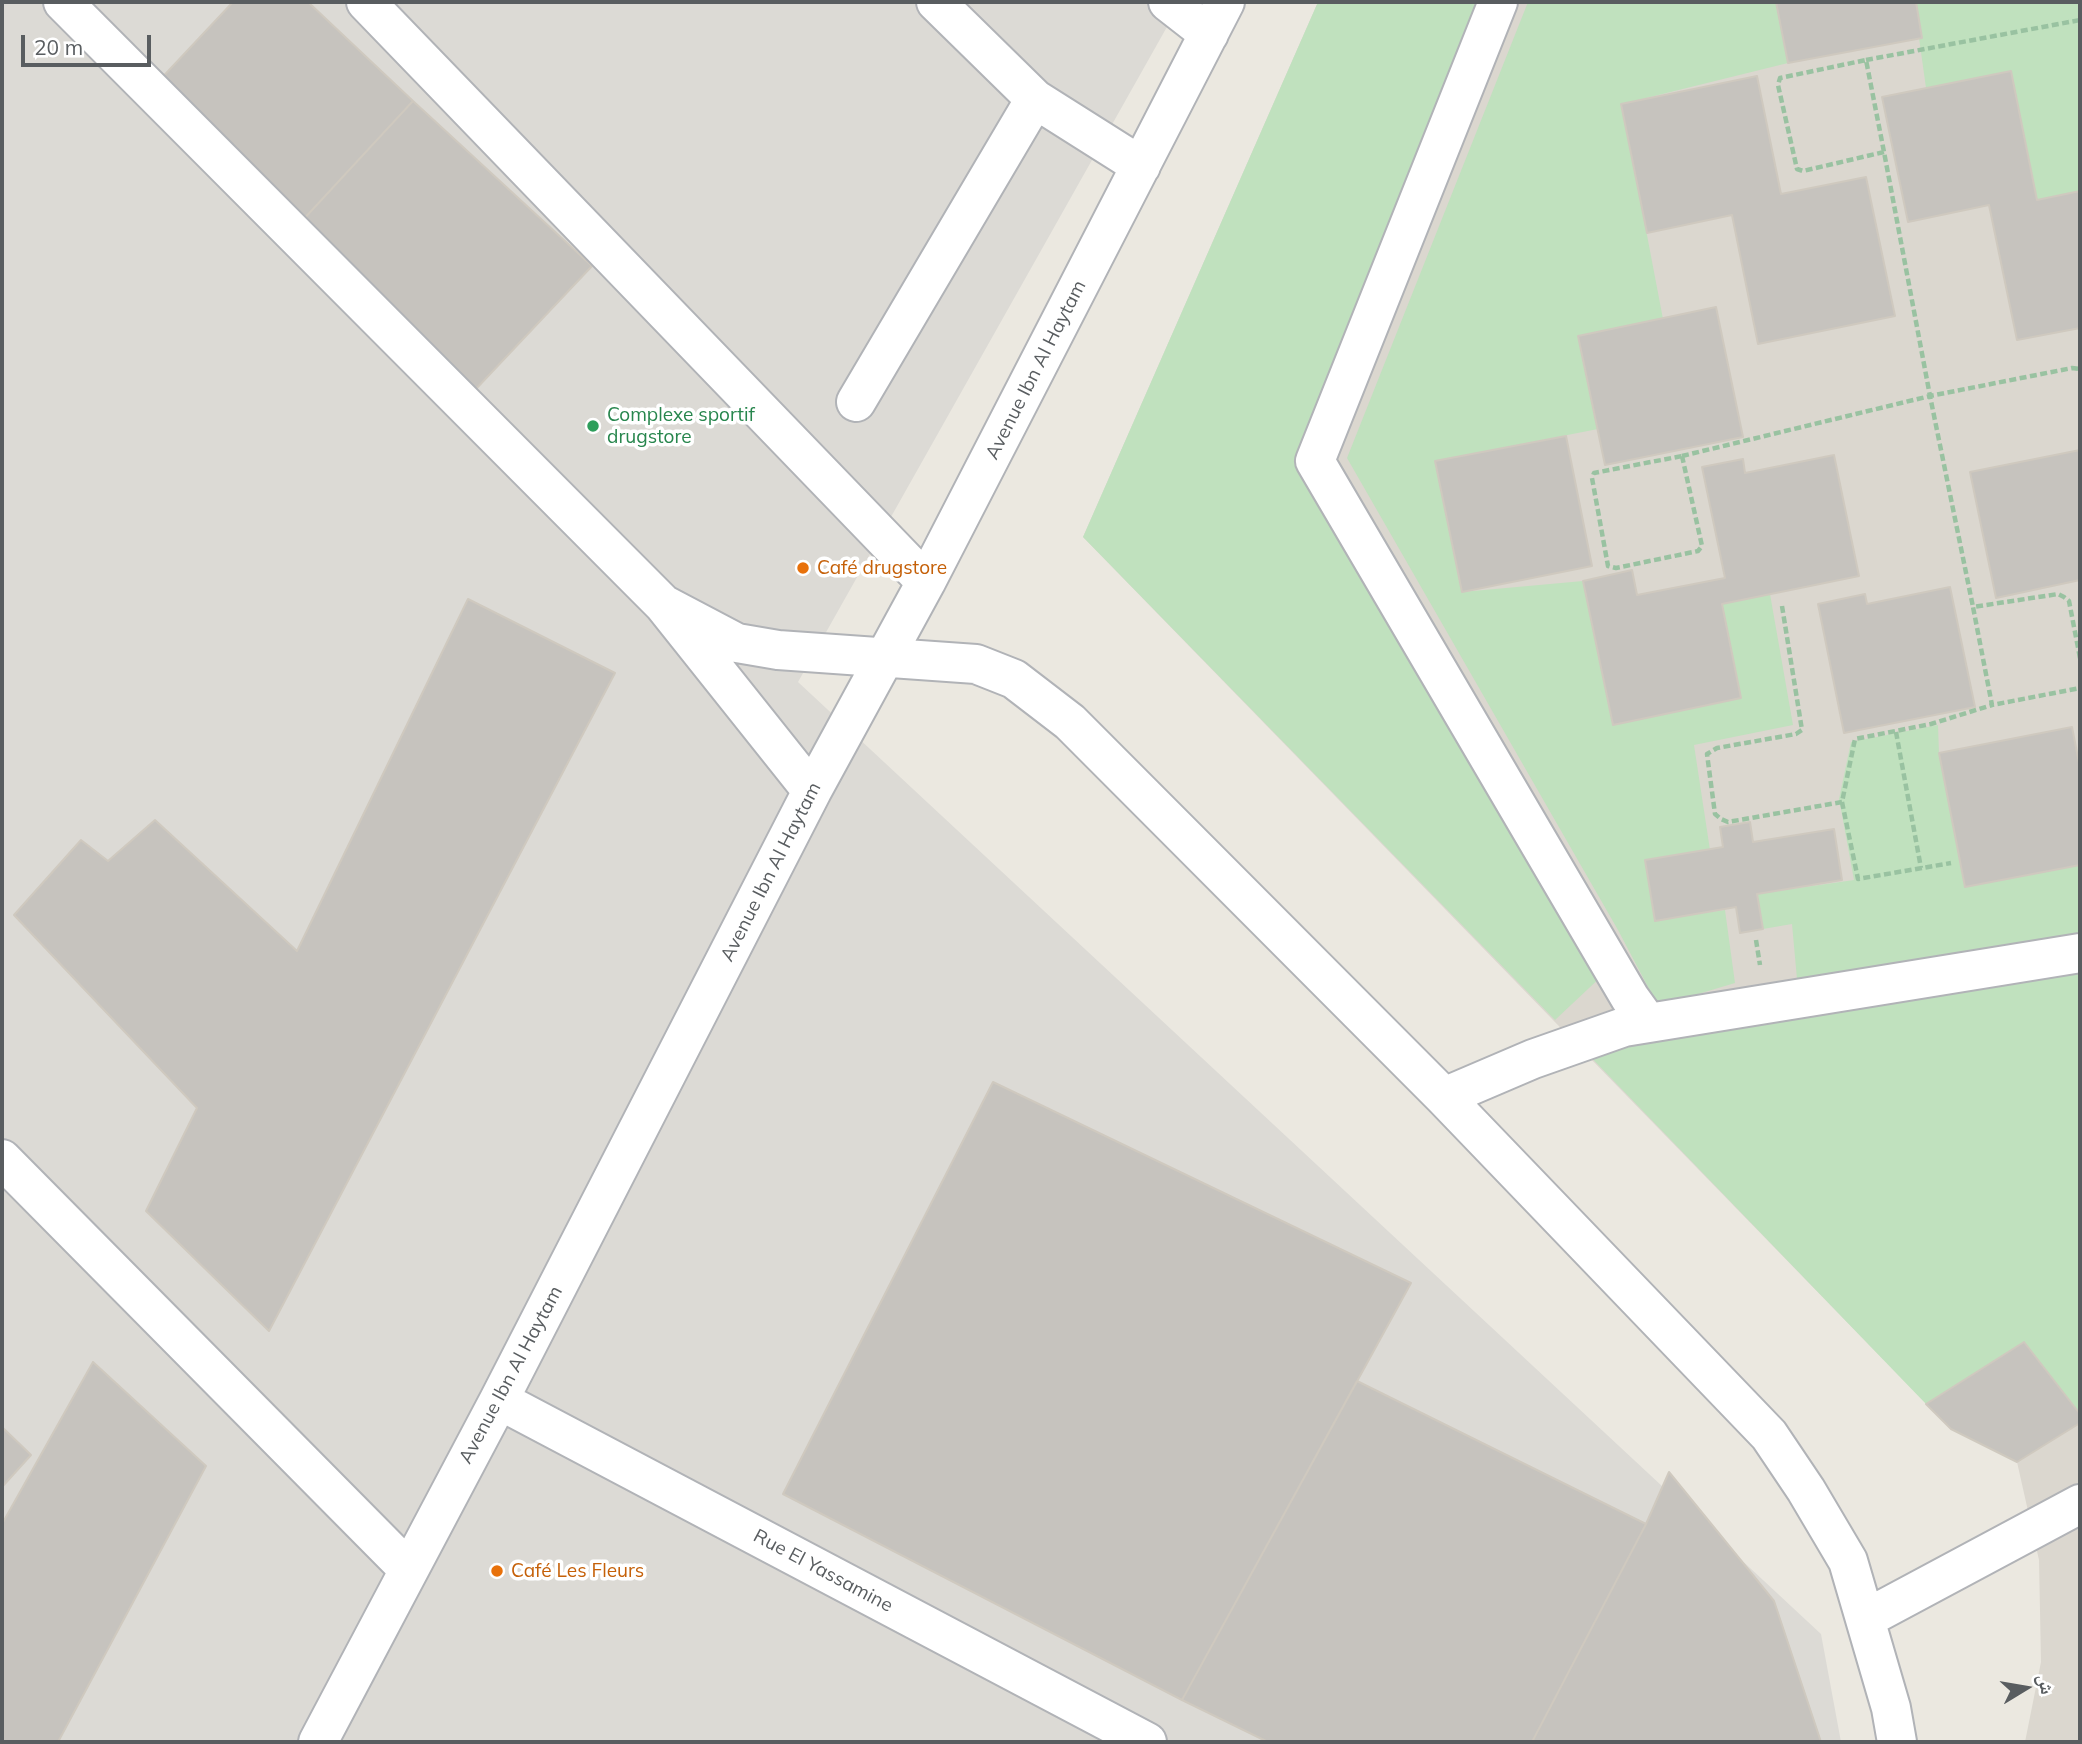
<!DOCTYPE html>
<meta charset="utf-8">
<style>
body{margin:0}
#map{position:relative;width:2082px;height:1744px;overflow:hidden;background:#ebe8e0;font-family:Mulish,"Noto Naskh Arabic",sans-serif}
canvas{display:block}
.frame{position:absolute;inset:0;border:4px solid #595d60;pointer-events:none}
.north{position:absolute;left:1991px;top:1653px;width:70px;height:70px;-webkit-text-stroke:5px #fff;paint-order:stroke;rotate:79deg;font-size:19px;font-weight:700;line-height:28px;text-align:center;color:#595d60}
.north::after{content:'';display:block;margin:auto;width:24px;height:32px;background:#595d60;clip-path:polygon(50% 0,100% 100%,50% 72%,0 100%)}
.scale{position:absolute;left:21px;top:35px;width:130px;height:32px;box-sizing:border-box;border:4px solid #595d60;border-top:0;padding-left:9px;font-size:21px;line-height:24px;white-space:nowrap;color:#595d60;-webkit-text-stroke:5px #fff;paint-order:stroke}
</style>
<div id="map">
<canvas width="2082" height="1744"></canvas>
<div class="frame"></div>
<div class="north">ش</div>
<div class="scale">20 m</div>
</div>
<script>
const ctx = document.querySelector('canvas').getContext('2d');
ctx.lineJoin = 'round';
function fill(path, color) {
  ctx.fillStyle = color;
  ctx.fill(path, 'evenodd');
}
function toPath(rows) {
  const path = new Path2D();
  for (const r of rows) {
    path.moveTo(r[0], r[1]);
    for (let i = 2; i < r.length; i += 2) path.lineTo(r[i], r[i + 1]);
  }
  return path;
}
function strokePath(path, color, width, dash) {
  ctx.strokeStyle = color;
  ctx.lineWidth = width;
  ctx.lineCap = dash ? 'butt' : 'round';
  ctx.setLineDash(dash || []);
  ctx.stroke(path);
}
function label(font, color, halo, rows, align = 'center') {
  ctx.font = font + ' Mulish,sans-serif';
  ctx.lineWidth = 7;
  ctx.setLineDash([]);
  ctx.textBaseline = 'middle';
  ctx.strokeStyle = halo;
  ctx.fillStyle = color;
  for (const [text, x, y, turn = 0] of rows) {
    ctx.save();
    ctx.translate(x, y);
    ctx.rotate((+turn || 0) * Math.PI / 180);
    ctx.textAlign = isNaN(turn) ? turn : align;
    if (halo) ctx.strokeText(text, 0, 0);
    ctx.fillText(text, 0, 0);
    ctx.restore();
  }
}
fill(toPath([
 [2,2,1181,2,798,682,1821,1634,1841,1742,2,1742]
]), '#dcdad5');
fill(toPath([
 [1318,2,2080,2,2080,1742,2025,1742,2041,1662,2039,1560,2017,1462,1951,1429,1083,537]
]), '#dbd7cf');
fill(toPath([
 [1318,2,1481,2,1301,454,1605,973,1555,1020,1083,537],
 [1528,2,1776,2,1788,63,1622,104,1663,319,1598,429,1435,461,1462,592,1583,581,1613,725,1741,698,1722,604,1770,594,1793,725,1694,745,1710,850,1656,920,1725,910,1735,983,1658,1006,1618,930,1347,458],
 [1914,2,2080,2,2080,191,2037,200,2011,71,1926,88],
 [1938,725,1939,753,1965,887,2080,865,2080,934,1797,979,1792,924,1763,929,1757,894,1854,880,1839,799,1851,742],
 [2080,968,2080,1414,2024,1342,1926,1404,1584,1050]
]), '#c0e1be');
const building = toPath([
 [233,2,308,2,413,101,301,222,156,84,233,2],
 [1776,2,1916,2,1922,38,1788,63,1776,2],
 [2011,71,2037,200,2080,191,2080,328,2017,340,1989,205,1908,222,1882,97,2011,71],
 [1757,76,1781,194,1866,177,1895,316,1758,344,1732,215,1647,233,1621,104,1757,76],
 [413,101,592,266,474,391,301,222,413,101],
 [1716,307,1743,437,1605,465,1578,336,1716,307],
 [1566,436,1592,566,1462,592,1435,461,1566,436],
 [2080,450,2080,580,1996,598,1970,472,2080,450],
 [1834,455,1859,576,1722,604,1741,698,1613,725,1583,581,1632,570,1637,595,1725,578,1702,467,1743,459,1745,473,1834,455],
 [1950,587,1975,707,1844,733,1818,604,1865,594,1867,604,1950,587],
 [468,599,615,673,269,1331,146,1211,197,1108,14,915,81,840,108,861,155,820,297,951,468,599],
 [2072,727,2080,768,2080,865,1965,887,1939,753,2072,727],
 [1750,822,1753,842,1834,829,1842,880,1757,894,1763,929,1740,933,1736,907,1655,921,1645,860,1723,847,1720,827,1750,822],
 [993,1082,1411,1283,1182,1700,783,1494,993,1082],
 [2024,1342,2080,1414,2080,1423,2017,1462,1951,1429,1926,1404,2024,1342],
 [93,1362,206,1466,58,1742,2,1742,2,1524,93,1362],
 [1357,1381,1646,1524,1532,1742,1268,1742,1182,1700,1357,1381],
 [2,1427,31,1455,2,1487,2,1427],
 [1669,1472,1774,1601,1821,1742,1532,1742,1646,1524,1669,1472]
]);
fill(building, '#c6c3be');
strokePath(building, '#cfc9bf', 2);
const minor = toPath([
 [63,2,663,604,812,791],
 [366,2,926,582],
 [936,2,1035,99],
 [1168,2,1209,34],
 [1498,2,1315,461,1630,998,1648,1023],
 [856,402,1035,99,1141,166],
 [663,604,737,643,778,650,976,664,1014,679,1070,722,1444,1097,1769,1435,1806,1490,1848,1561,1891,1708,1897,1742],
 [1444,1097,1533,1059,1624,1027,2080,953],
 [2,1159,407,1568],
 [499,1400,1147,1742],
 [1867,1618,2080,1504],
 [318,1742,499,1400,812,791,926,582,1225,2]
]);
strokePath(minor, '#b1b3b7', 42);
strokePath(toPath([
 [1866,60,2080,20],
 [1884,152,1803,171,1797,169,1778,85,1780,78,1866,60,1884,152,1930,396,1973,607],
 [1682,456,1930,396,2072,368,2080,369],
 [1682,456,1702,546,1698,551,1616,568,1608,566,1592,478,1594,473,1682,456],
 [1782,606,1802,730,1796,734,1717,748,1707,754,1715,814,1721,819,1728,822,1842,802,1855,739,1931,724,1992,705],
 [2080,658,2069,601,2064,597,2058,594,1973,607,1992,705,2080,688],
 [1896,732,1921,868],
 [1842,802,1858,879,1951,863],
 [1756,940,1760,965]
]), '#99c2a1', 4.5, [7, 3.5]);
strokePath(minor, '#fff', 38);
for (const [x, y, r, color] of [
 [593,426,7,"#2e9e5b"],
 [803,568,7,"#e8710a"],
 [497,1571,7,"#e8710a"]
]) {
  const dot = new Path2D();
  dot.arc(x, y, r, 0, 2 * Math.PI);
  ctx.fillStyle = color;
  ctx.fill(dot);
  strokePath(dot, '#fff', 2.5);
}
label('19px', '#595d60', '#fff', [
 ["Avenue Ibn Al Haytam",1036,370,-63],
 ["Avenue Ibn Al Haytam",771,872,-63],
 ["Avenue Ibn Al Haytam",511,1375,-62],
 ["Rue El Yassamine",823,1571,28]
]);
label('19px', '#27864d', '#fff', [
 ["Complexe sportif",607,415],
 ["drugstore",607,437]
], 'left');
label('19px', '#c56008', '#fff', [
 ["Café drugstore",817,568],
 ["Café Les Fleurs",511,1571]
], 'left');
</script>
